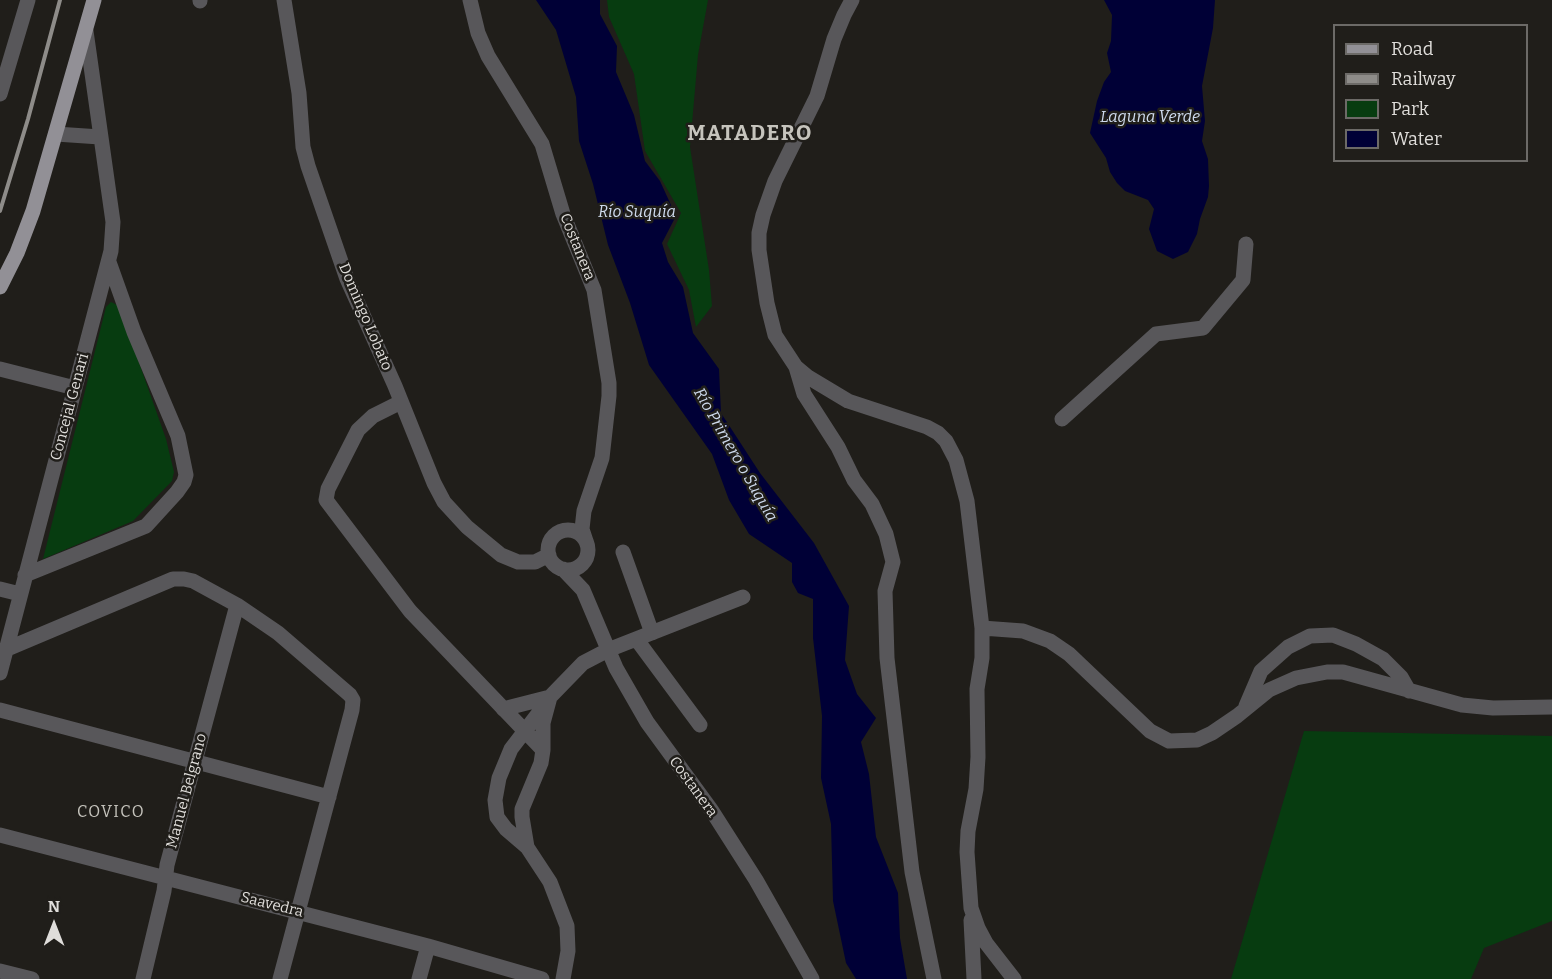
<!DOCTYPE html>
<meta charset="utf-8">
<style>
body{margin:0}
#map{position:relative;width:1552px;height:979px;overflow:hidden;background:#201e1a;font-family:Bitter,serif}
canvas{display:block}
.legend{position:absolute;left:1333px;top:24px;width:195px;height:138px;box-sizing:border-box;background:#201e1a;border:2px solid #6c6a67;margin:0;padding:8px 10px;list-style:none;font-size:18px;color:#dfddda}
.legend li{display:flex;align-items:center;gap:12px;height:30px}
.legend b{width:30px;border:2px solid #6c6a67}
.north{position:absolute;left:24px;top:895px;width:60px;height:60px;-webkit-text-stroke:4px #201e1a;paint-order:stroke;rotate:0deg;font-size:16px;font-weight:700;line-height:24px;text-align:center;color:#dfddda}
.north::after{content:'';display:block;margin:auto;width:21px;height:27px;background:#dfddda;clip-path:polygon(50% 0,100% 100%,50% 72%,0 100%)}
</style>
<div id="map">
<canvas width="1552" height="979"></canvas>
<ul class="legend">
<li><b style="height:8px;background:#929096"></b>Road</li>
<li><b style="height:8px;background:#8e8c89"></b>Railway</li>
<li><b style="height:16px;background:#073c10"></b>Park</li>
<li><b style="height:16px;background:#000036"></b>Water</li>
</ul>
<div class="north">N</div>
</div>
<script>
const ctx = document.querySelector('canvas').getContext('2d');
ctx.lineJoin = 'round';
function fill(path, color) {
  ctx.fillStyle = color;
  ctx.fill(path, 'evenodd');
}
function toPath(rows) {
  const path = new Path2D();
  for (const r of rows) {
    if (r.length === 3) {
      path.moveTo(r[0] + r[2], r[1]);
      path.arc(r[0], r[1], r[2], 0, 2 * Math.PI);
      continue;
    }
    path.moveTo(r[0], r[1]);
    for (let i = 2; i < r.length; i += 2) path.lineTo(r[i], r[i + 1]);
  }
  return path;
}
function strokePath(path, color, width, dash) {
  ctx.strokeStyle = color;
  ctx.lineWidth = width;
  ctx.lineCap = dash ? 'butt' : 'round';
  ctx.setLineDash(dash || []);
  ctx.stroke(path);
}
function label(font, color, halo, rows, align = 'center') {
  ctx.font = font + ' Bitter,serif';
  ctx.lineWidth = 5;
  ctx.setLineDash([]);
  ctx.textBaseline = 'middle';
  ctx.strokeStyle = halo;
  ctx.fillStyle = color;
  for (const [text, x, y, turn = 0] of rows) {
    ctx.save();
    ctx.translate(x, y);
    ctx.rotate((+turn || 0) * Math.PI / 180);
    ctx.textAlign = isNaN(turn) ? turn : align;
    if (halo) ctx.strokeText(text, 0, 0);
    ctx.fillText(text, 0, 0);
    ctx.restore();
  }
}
fill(toPath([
 [607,0,708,0,698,55,690,147,709,270,712,306,696,327,689,290,667,244,681,213,645,151,634,74,609,17],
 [111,302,119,306,166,439,174,472,172,481,133,521,43,559,106,307],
 [1304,731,1552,736,1552,921,1484,948,1471,979,1231,979]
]), '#073c10');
fill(toPath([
 [536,0,600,0,600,14,617,46,616,72,634,115,645,161,660,181,676,216,662,243,668,262,683,287,693,333,719,369,721,413,760,473,814,543,849,606,845,660,857,694,876,718,861,742,869,774,876,837,898,893,900,938,907,979,856,979,846,963,833,901,831,824,821,778,822,716,813,638,813,599,798,593,792,582,792,563,749,534,729,500,712,454,649,365,630,303,608,245,593,184,579,141,576,97,556,30],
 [1104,0,1215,0,1213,28,1202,86,1205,121,1202,141,1208,159,1209,186,1208,197,1200,219,1197,234,1188,252,1173,259,1157,251,1149,229,1154,209,1148,200,1125,191,1117,183,1110,172,1106,158,1090,133,1097,101,1104,82,1111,72,1107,53,1111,41,1112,15]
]), '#000036');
strokePath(toPath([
 [284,0,299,93,303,147,308,166,347,279,395,386,434,483,444,502,467,527,501,555,518,562,535,562,549,555],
 [470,0,478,33,488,56,542,144,563,214,594,290,609,383,609,396,602,458,584,511,582,529,586,541],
 [852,0,844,15,834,39,817,96,775,181,763,215,759,233,759,250,767,303,775,335,796,367,808,377,848,401,927,427,938,433,946,441,956,460,967,501,982,628,982,658,977,689,978,757,976,789,968,831,967,852,971,908,978,928,986,943,1014,979],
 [200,1,200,0],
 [0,94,28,0],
 [56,134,100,137],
 [796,367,804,394,838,447,854,480,872,504,886,534,893,562,885,591,887,658,912,872,934,979],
 [0,369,75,388],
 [401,402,373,416,358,430,328,489,326,500,410,611,543,750],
 [1062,419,1156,334,1203,328,1243,280,1246,244],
 [568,550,20],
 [623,552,652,633],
 [563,569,583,590,616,668,647,722,712,811,756,880,812,979],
 [25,575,146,526,177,492,184,482,186,475,178,436,134,332,109,262],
 [0,589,20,594],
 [982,628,1023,631,1050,641,1069,654,1150,731,1169,741,1197,740,1212,733,1237,716,1269,690,1296,678,1327,672,1343,672,1462,705,1493,708,1552,707],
 [637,640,700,725],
 [7,649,173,579,184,579,193,581,237,605,278,633,350,695,353,700,352,710,280,979],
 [0,673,111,251,113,222,86,31],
 [1246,706,1261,671,1288,647,1310,636,1333,635,1356,644,1383,659,1401,677,1409,691],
 [503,709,550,697],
 [0,710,329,797],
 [0,835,428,946,542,979],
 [527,847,506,829,497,817,495,800,499,778,511,749,544,706],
 [971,920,974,979],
 [0,971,32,979],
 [143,979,164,891,167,865,237,605],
 [419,979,428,946],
 [563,979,568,951,567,926,550,882,527,847,522,817,522,809,541,763,543,750,543,723,550,697,583,663,608,650,743,597]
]), '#58575a', 15);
strokePath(toPath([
 [0,287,17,253,33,211,94,0]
]), '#929096', 15);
strokePath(toPath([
 [0,211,28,119,60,0]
]), '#8e8c89', 4);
label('15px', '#dfddda', '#201e1a', [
 ["Costanera",577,247,68],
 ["Domingo Lobato",365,317,67],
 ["Concejal Genari",70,407,-75],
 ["Costanera",693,787,54],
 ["Manuel Belgrano",187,791,-75],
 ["Saavedra",272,905,14]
]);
label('italic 16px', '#cedaed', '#201e1a', [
 ["Laguna Verde",1150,118],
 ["Río Suquía",637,213],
 ["Río Primero o Suquía",735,455,60]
]);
ctx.letterSpacing = '1.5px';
label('16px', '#c6c4bd', '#201e1a', [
 ["COVICO",111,813]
]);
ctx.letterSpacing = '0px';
ctx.letterSpacing = '1.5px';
label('bold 21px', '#c6c4bd', '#201e1a', [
 ["MATADERO",750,134]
]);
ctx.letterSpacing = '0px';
</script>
